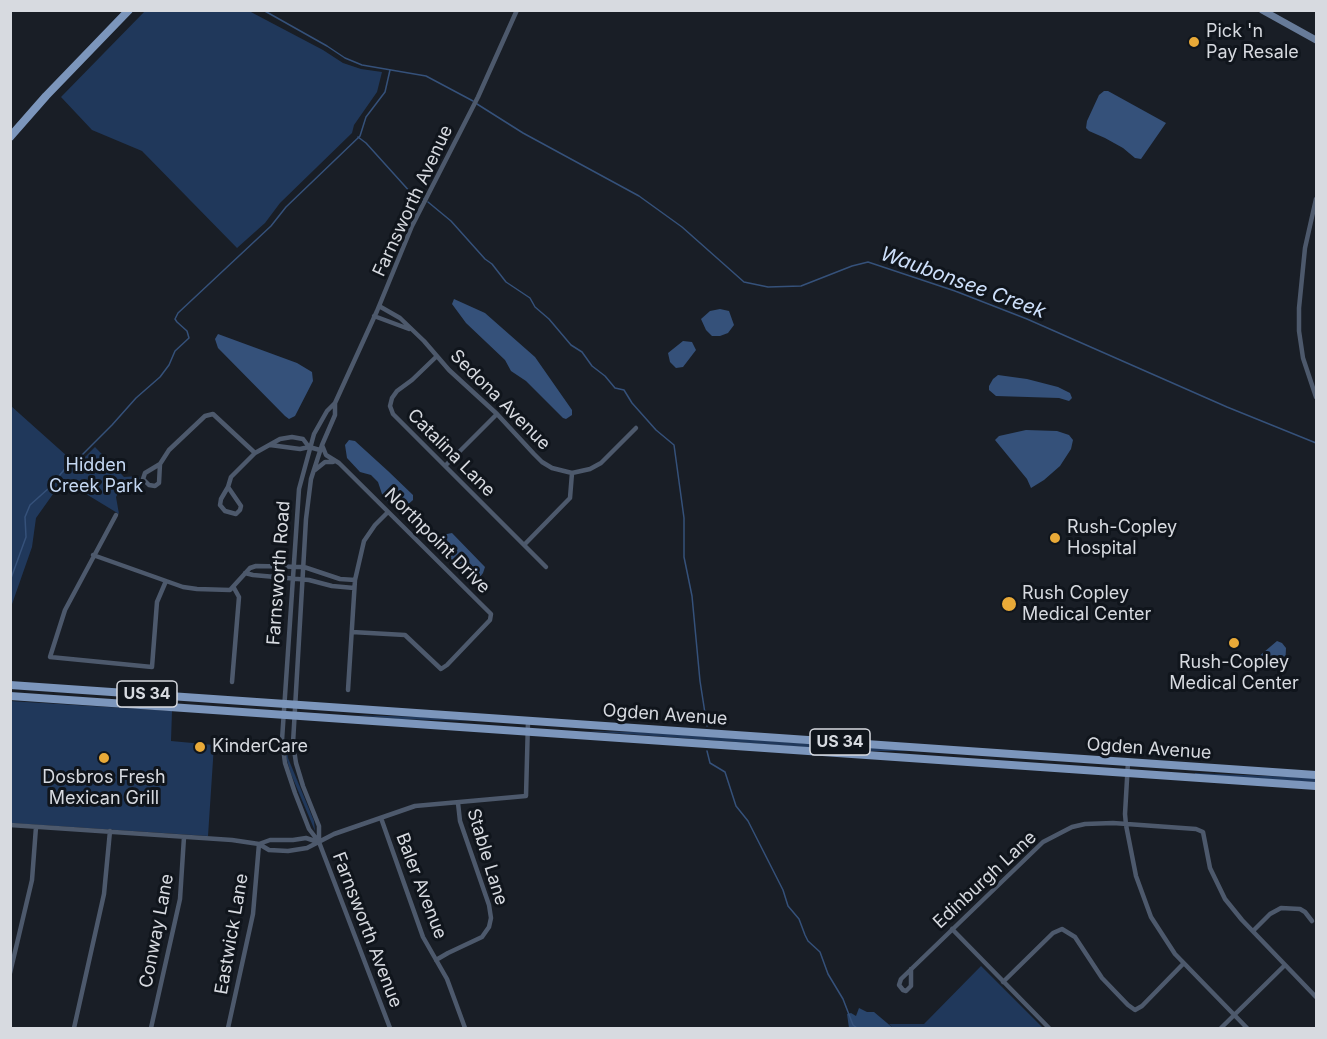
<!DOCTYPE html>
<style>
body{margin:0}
#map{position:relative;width:1327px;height:1039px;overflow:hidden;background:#191e26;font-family:Inter,sans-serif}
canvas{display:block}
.frame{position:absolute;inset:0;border:12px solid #d7dae0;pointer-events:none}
</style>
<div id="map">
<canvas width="1327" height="1039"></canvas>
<div class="frame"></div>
</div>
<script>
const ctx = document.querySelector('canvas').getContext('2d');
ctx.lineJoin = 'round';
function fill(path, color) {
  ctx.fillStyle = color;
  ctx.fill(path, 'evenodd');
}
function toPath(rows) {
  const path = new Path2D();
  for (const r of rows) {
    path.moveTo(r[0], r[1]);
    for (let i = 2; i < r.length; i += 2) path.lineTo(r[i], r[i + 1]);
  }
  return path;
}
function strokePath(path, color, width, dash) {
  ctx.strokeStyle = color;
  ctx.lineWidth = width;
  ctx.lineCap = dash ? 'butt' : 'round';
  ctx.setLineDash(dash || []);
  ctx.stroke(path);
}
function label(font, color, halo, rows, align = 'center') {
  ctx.font = font + ' Inter,sans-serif';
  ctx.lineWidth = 6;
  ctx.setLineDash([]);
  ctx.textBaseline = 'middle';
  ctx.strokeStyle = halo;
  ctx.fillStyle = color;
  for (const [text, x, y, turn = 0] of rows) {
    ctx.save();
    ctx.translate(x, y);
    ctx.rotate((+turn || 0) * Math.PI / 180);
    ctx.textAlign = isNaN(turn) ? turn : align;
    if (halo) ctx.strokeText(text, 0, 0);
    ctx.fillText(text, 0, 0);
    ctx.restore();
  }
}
fill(toPath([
 [145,11,249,11,323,50,343,63,361,69,382,72,377,92,354,125,352,133,280,203,265,223,237,248,142,151,92,130,61,97],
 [11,406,77,465,95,447,124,477,139,476,141,485,128,486,118,493,116,497,119,514,63,480,36,518,32,547,11,607],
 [10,701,172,711,171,741,214,745,208,836,11,823],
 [354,715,421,717,471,721,398,719],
 [585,731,640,732,916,751,859,751],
 [285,737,288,758,314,821,315,831,291,774,286,757],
 [1195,773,1316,778,1316,782,1195,775],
 [981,966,1043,1028,893,1028,889,1024,924,1024]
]), '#20385b');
fill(toPath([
 [859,1008,867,1012,874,1012,893,1028,849,1028,847,1014,851,1013,856,1016]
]), '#29456c');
fill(toPath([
 [1104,91,1108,91,1166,123,1141,159,1135,158,1123,148,1105,138,1089,131,1086,128,1087,121,1099,95],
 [454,299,485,313,535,357,572,410,572,415,566,419,563,418,526,381,511,371,505,360,466,323,452,304],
 [720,309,729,311,734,325,728,333,720,336,712,336,706,330,701,319,710,311],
 [218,334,297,363,312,372,313,381,295,416,289,419,285,416,218,348,215,339],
 [683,341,692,342,696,350,683,367,676,368,670,362,668,353],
 [998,375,1027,379,1058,387,1070,393,1072,398,1069,401,1059,398,996,396,989,390,989,386,993,379],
 [1026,430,1057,431,1069,435,1073,440,1071,449,1060,466,1044,480,1031,488,1027,479,995,440,999,436],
 [349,440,355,441,388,471,413,495,413,500,405,507,398,508,387,500,382,494,378,482,371,475,360,472,347,458,345,445],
 [452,533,485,567,483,573,480,577,472,578,456,561,448,558,440,551,438,546,441,539,447,534],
 [1277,641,1282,643,1286,648,1285,669,1279,670,1262,663,1257,658]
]), '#35517a');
strokePath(toPath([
 [263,10,327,46,345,58,362,65,426,76,473,101],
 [477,104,523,133,639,196,682,227,744,282,768,287,801,286,852,266,868,262,955,291,1027,319,1227,407,1316,443],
 [358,137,366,143,412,194,424,199],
 [428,202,451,221,485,259,492,264,506,282,530,298,535,307,549,319,571,345,582,352,592,366,605,376,615,388,624,390,632,403,656,430,674,445,684,518,684,557,692,596,700,681,707,726],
 [10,581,26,537,25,517,30,505,49,488,69,464,78,459,112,425,136,398,160,377,169,365,175,351,189,338,187,331,177,322,175,319,178,313,271,226,286,207,360,136,366,117,385,92,390,70],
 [707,751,710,763,725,772,736,806,748,821,783,890,788,906,799,919,805,935,808,941,820,952,828,974,843,999,853,1025,857,1028]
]), '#35517a', 1.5);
strokePath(toPath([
 [1316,199,1305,248,1299,308,1299,331,1303,358,1316,397],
 [379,306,400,318,424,341,449,370,497,414,534,454,542,462,552,468,572,473,590,469,601,463,636,428],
 [374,316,409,329],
 [437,356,412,380,397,391,392,398,390,406,393,414,546,567],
 [335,403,327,411,314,434,299,489,282,740,285,763,295,793,309,829,319,842,390,1028],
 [270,445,300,449,309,447],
 [322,445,326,455,339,463,491,614,490,620,447,665,441,669,405,635,352,632],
 [160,464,159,483,155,486,149,485,143,479,145,473,160,464,169,450,205,416,213,414,255,453],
 [445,466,497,414],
 [315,470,325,462,333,462],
 [228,487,241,506,240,510,236,514,225,511,220,505,221,499,228,487,231,477,255,453,280,439,292,437,303,439,309,447,320,450],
 [116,515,65,610,50,657,152,667,157,602,166,581],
 [524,545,570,498,572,473],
 [93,555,183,587,197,589,230,590,250,568,256,566,304,567,340,579,355,580],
 [245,573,253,575,309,580,332,586,354,588],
 [232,682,239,597,234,588],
 [348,690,355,580,364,541,375,525,388,512],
 [1128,762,1125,814,1126,825,1136,876,1151,917,1175,954,1247,1028],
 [381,818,423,937,447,979,465,1028],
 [10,825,232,840,259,844,269,850,288,851,307,848,334,834,415,806,526,796,528,721],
 [319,842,319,826,303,786,296,763,293,743,306,519,311,479,322,445,335,415,335,403,377,311,412,226,478,97,517,10],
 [259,844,270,840,293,840,306,838,318,842],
 [952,929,1049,1028],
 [1253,931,1270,914,1281,908,1300,909,1305,912,1312,921],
 [436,960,448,953,482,937,489,927,491,918,489,905,460,821,458,803],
 [911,969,911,986,906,991,903,990,899,985,901,979,1043,842,1072,827,1085,824,1113,823,1196,829,1203,832,1210,868,1225,899,1242,920,1316,997],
 [10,973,32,880,36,827],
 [1003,982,1053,933,1062,929,1075,937,1102,978,1128,1005,1135,1010,1142,1006,1183,964],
 [74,1028,104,894,110,831],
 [151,1028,180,899,184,837],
 [228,1028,253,914,259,844],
 [1221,1028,1285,965]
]), '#4d596c', 4.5);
strokePath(toPath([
 [1262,10,1316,40]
]), '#677b99', 7);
strokePath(toPath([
 [10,137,46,96,129,10],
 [10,685,1316,775],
 [10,696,1316,786]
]), '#7c96bc', 8);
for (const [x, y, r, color] of [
 [1194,42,6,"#e9aa38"],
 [1055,538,6,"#e9aa38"],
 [1009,604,8,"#e9aa38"],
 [1234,643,6,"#e9aa38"],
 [200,747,6,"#e9aa38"],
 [104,758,6,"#e9aa38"]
]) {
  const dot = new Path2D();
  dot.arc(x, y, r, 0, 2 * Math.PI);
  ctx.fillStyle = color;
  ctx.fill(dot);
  strokePath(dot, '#10151c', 2);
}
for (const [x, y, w] of [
 [147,694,60],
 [840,742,60]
]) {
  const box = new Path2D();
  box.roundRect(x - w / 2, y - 13, w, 26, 4.5);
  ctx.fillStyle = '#10151c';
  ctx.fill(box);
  strokePath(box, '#d7dae0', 1.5);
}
label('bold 16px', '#d7dae0', null, [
 ["US 34",147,694],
 ["US 34",840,742]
]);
label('18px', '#d7dae0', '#10151c', [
 ["Pick 'n",1206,32],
 ["Pay Resale",1206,53],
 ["Rush-Copley",1067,528],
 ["Hospital",1067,549],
 ["Rush Copley",1022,594],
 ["Medical Center",1022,615],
 ["Rush-Copley",1234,663,"center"],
 ["Medical Center",1234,684,"center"],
 ["KinderCare",212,747],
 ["Dosbros Fresh",104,778,"center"],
 ["Mexican Grill",104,799,"center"]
], 'left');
label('18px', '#d7dae0', '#10151c', [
 ["Farnsworth Avenue",413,201,-65],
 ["Sedona Avenue",500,400,45],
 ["Catalina Lane",451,453,45],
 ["Northpoint Drive",437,541,45],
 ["Farnsworth Road",279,573,-86],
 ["Ogden Avenue",665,715,4],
 ["Ogden Avenue",1149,749,4],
 ["Stable Lane",487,857,73],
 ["Edinburgh Lane",985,880,-43],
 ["Baler Avenue",421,886,69],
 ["Farnsworth Avenue",367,930,69],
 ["Conway Lane",157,931,-79],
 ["Eastwick Lane",232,934,-80]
]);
label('18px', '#c5d8f3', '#10151c', [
 ["Hidden",96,466],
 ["Creek Park",96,487]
]);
label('italic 20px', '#cee0fb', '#10151c', [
 ["Waubonsee Creek",963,283,20]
]);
</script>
